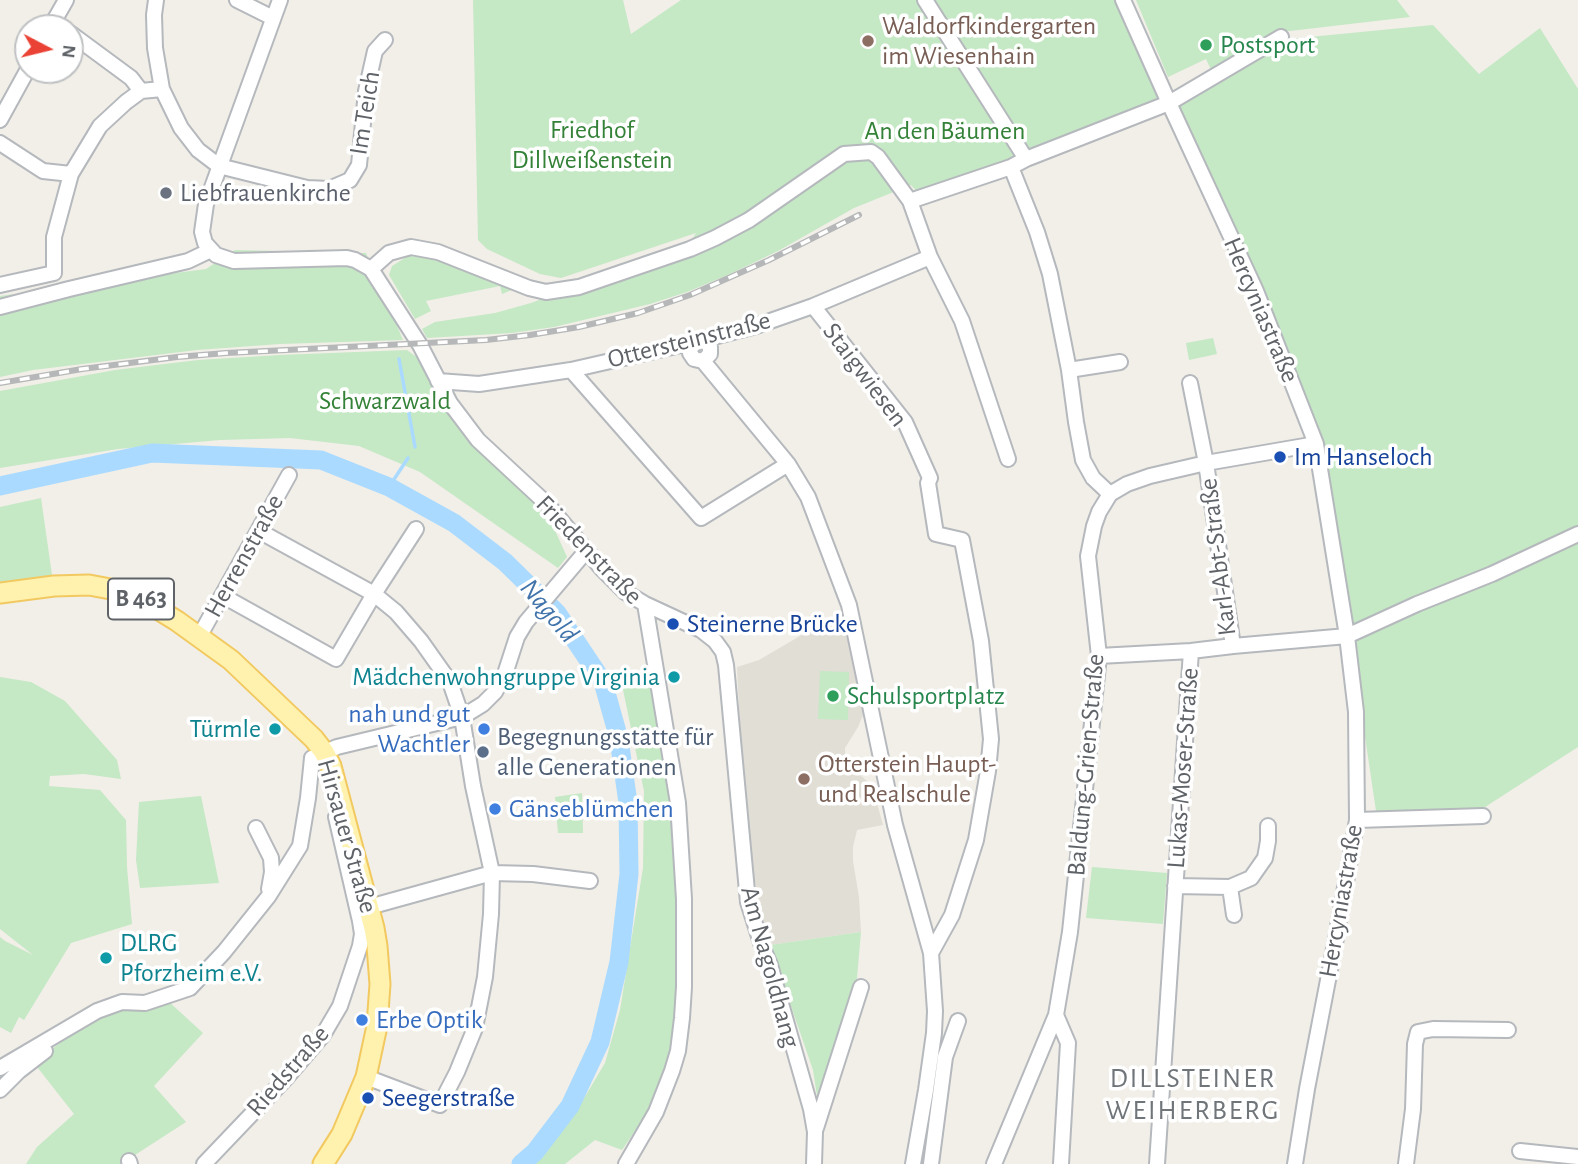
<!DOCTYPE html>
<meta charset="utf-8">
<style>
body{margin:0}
#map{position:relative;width:1578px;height:1164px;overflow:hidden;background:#f1efe8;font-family:"Alegreya Sans",sans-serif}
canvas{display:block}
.north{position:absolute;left:14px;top:14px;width:70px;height:70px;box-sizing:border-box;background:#fff;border:2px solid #bfc1c3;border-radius:50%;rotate:97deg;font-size:19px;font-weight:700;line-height:28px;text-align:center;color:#5f6368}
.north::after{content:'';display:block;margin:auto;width:24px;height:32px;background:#ea4335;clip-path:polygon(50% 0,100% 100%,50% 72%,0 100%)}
</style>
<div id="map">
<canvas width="1578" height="1164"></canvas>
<div class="north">N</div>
</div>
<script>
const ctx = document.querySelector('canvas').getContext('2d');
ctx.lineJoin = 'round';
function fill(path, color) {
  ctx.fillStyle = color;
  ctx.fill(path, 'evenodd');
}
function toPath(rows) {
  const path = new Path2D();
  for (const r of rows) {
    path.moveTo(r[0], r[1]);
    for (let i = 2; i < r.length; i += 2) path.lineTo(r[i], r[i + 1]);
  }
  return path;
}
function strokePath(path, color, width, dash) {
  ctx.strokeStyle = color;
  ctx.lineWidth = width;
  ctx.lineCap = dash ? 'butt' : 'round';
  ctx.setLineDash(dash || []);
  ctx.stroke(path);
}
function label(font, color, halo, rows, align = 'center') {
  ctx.font = font + ' "Alegreya Sans",sans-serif';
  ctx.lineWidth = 7;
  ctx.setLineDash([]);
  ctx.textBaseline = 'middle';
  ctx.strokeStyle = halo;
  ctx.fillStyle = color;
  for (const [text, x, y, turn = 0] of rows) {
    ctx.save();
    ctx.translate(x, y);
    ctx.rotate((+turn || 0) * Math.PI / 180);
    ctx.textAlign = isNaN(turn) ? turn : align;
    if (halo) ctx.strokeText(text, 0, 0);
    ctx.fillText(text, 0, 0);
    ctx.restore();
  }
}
fill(toPath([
 [846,609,865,710,858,727,845,748,845,761,870,784,873,789,883,825,857,830,853,847,853,861,859,897,861,932,770,945,762,922,752,865,741,751,737,667,759,660]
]), '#e1ded6');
fill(toPath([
 [473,0,623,0,631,34,681,0,921,0,1020,159,918,193,911,185,854,208,778,251,730,274,687,292,650,304,554,327,512,333,427,338,422,329,435,322,495,313,531,303,688,245,696,233,561,278,540,274,487,249,478,240],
 [927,0,1115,0,1166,102,1025,155],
 [1136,0,1397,0,1410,17,1281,32,1212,72,1206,59,1168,77],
 [1433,25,1479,74,1540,28,1578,89,1578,747,1482,809,1376,811,1320,432,1178,107,1289,39],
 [235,250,366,253,403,340,280,344,197,350,33,370,0,377,0,296,206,269],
 [408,256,425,257,499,280,514,289,502,294,500,286,426,301,431,311,415,319,389,275,392,266],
 [1213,338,1217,354,1189,360,1186,343],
 [407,350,422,361,468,441,549,517,567,557,558,568,420,472,359,446,290,438,220,440,118,449,0,468,0,391,115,370,198,360,280,355],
 [41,498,53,582,0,589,0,507],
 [820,671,849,672,848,720,818,719],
 [652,676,673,810,676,905,676,1022,661,1086,641,1122,622,1150,595,1140,565,1164,534,1164,574,1115,605,1063,620,1010,643,868,644,791,621,680],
 [0,677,31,682,65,701,117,760,121,779,84,774,50,776,49,786,100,790,126,820,127,867,132,924,71,943,24,1020,19,1017,11,1033,0,1027,0,937,5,941,33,955,0,929],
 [582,793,583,833,558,833,555,797],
 [201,796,219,883,140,888,136,860,139,802],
 [1092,867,1167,873,1163,924,1086,918],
 [861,932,856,989,819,1109,813,1070,770,945],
 [167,1000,203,1033,154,1086,186,1122,121,1164,26,1164,37,1147,74,1114,34,1063,84,1024,109,1012]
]), '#c5e8c5');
strokePath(toPath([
 [399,359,415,447],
 [389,487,408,458]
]), '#aadaff', 3.5);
strokePath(toPath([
 [0,486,152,453,321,460,389,487,454,523,505,562,557,613,603,682,619,739,628,803,629,874,619,962,600,1042,570,1106,535,1152,521,1164]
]), '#aadaff', 19);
const minor = toPath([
 [156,0,154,15,155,48,162,89,181,128,198,150,219,166,307,188,329,189,350,180,359,165,366,91,375,51,385,40],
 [237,0,273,18],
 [280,0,206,204,202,232,205,243,216,255,234,261,347,258,355,260,371,269,420,345,450,403,478,440,548,505,602,569,625,592,645,604,701,630,715,641,723,652,726,665,748,902,762,946,770,965,811,1109,815,1132,814,1164],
 [925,0,1026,159],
 [1123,0,1169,103,1256,291,1316,444,1347,636,1356,712,1357,820,1334,949,1307,1089,1295,1164],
 [50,28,66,0],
 [70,33,131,78,141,91],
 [0,120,28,69],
 [0,143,43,171,71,174],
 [1011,167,1037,232,1050,274,1069,370,1076,422,1083,460,1093,478,1110,494],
 [910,201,1011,167,1026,159,1169,103,1281,37],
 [930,257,962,321,1008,459],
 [371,269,389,253,411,247,438,252,529,288,546,292,579,287,690,249,715,238,749,220,844,154,871,152,878,157,910,201,930,257,813,306,756,326,698,341,571,370,479,384,438,381],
 [54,273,54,237,71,174,100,126,126,102,141,91,162,89],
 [0,285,54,273],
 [813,306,905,422,930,478,928,483,936,534,962,540,981,641,991,739,988,771,976,840,952,915,931,953],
 [0,307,69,289,188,261,211,250],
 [703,361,710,354,710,347,706,342,698,341,691,347,690,353,694,359,703,361,788,464,808,497,849,605,895,825,931,953,935,1011,934,1033,926,1090,913,1164],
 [571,370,701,518,788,464],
 [1069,370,1120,362],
 [259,531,374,594,396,612,421,641,450,682,462,717,473,786,492,873,491,914,485,977,475,1028,457,1072,440,1105,366,1077],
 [223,596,336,659,374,594,416,529],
 [199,637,289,475],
 [1233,646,1347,636,1417,604,1492,574,1578,534],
 [1099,656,1191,651,1233,646,1206,463,1190,383],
 [1357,820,1483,816],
 [256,828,271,858,272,872,269,889],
 [1175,886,1230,887,1251,878,1265,858,1268,841,1268,826],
 [1230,887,1234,915],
 [369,907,492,873,533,874,590,881],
 [1056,1015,1068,1043,1061,1164],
 [0,1068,97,1011,122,1002,145,1003,190,988,224,952,268,897,300,846,308,798,312,758,337,747,462,717,483,704,495,692,505,674,517,637,526,622,587,550],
 [0,1090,19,1071,45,1051],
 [816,1128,861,987],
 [1520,1151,1578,1157],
 [129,1161,130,1164],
 [204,1164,288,1076,323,1035,340,1006,360,946,362,934,360,921,336,817],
 [626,1164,656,1112,672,1071,678,1051,682,1018,684,987,684,899,678,803,645,604],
 [931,1164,945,1057,958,1021],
 [994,1164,1056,1015,1070,932,1099,656,1088,556,1094,526,1099,512,1110,494,1127,484,1150,476,1206,463,1316,444],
 [1157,1164,1191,651],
 [1406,1164,1413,1109,1415,1044,1418,1032,1433,1029,1508,1030]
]);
const major = toPath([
 [0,593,54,586,89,585,116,590,143,600,177,621,231,660,314,739,324,752,331,766,374,928,377,946,380,984,377,1026,366,1077,342,1134,323,1164]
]);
strokePath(minor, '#b5b8bc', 18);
strokePath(major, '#f2c960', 23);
strokePath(minor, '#fff', 14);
strokePath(major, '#fff2af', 19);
const rail = toPath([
 [0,383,82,369,177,357,226,353,486,340,530,335,579,327,638,313,690,295,769,260,859,215]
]);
strokePath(rail, '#b6b7b8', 6);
strokePath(rail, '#fff', 3.5, [10]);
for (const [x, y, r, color] of [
 [868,41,7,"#8d6e63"],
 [1206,45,7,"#2e9e5b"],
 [166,193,7,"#6b7280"],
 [1280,457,7,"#1a4fb4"],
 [673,624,7,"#1a4fb4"],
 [674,677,7,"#0f9aa8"],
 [833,696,7,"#2e9e5b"],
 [275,729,7,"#0f9aa8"],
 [484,729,7,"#3f7fe0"],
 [483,752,7,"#5c6f8a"],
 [804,779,7,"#8d6e63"],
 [495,809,7,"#3f7fe0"],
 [106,958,7,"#0f9aa8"],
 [362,1020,7,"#3f7fe0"],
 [368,1098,7,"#1a4fb4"]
]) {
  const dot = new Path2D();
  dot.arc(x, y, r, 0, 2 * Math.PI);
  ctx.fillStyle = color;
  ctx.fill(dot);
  strokePath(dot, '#fff', 2.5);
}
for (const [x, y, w] of [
 [141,599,66]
]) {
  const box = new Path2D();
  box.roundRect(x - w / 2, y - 20.5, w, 41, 5);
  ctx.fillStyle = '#fff';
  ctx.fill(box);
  strokePath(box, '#5f6368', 2);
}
label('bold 24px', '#5f6368', null, [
 ["B 463",141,599]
]);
label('26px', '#785e54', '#fff', [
 ["Waldorfkindergarten",882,26],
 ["im Wiesenhain",882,56],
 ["Otterstein Haupt-",818,764],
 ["und Realschule",818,794]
], 'left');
label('26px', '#27864d', '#fff', [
 ["Postsport",1220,45],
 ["Schulsportplatz",847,696]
], 'left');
label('26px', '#5f6368', '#fff', [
 ["Im Teich",365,113,-81],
 ["Hercyniastraße",1261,310,67],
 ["Ottersteinstraße",689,340,-14],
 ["Staigwiesen",865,375,53],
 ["Friedenstraße",589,550,46],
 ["Herrenstraße",244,556,-61],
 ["Karl-Abt-Straße",1218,557,-97],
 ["Baldung-Grien-Straße",1086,765,-85],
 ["Lukas-Moser-Straße",1183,768,-86],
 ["Hirsauer Straße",347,836,74],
 ["Hercyniastraße",1341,901,-80],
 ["Am Nagoldhang",770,967,75],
 ["Riedstraße",288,1071,-49]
]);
label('26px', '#348238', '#fff', [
 ["Friedhof",592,130],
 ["Dillweißenstein",592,160],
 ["An den Bäumen",945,131],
 ["Schwarzwald",385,401]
]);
label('26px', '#5b616d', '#fff', [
 ["Liebfrauenkirche",180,193]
], 'left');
label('26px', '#164399', '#fff', [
 ["Im Hanseloch",1294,457],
 ["Steinerne Brücke",687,624],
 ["Seegerstraße",382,1098]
], 'left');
label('26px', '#0d838f', '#fff', [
 ["Mädchenwohngruppe Virginia",660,677],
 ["Türmle",261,729],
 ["DLRG",120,943,"left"],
 ["Pforzheim e.V.",120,973,"left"]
], 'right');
label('26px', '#366cbe', '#fff', [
 ["nah und gut",470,714,"right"],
 ["Wachtler",470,744,"right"],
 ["Gänseblümchen",509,809],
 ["Erbe Optik",376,1020]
], 'left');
label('26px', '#4e5e75', '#fff', [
 ["Begegnungsstätte für",497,737],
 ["alle Generationen",497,767]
], 'left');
label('italic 28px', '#4174aa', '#fff', [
 ["Nagold",549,611,50]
]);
ctx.letterSpacing = '2px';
label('28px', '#70757a', '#fff', [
 ["DILLSTEINER",1193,1079],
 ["WEIHERBERG",1193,1111]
]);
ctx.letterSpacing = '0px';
</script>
